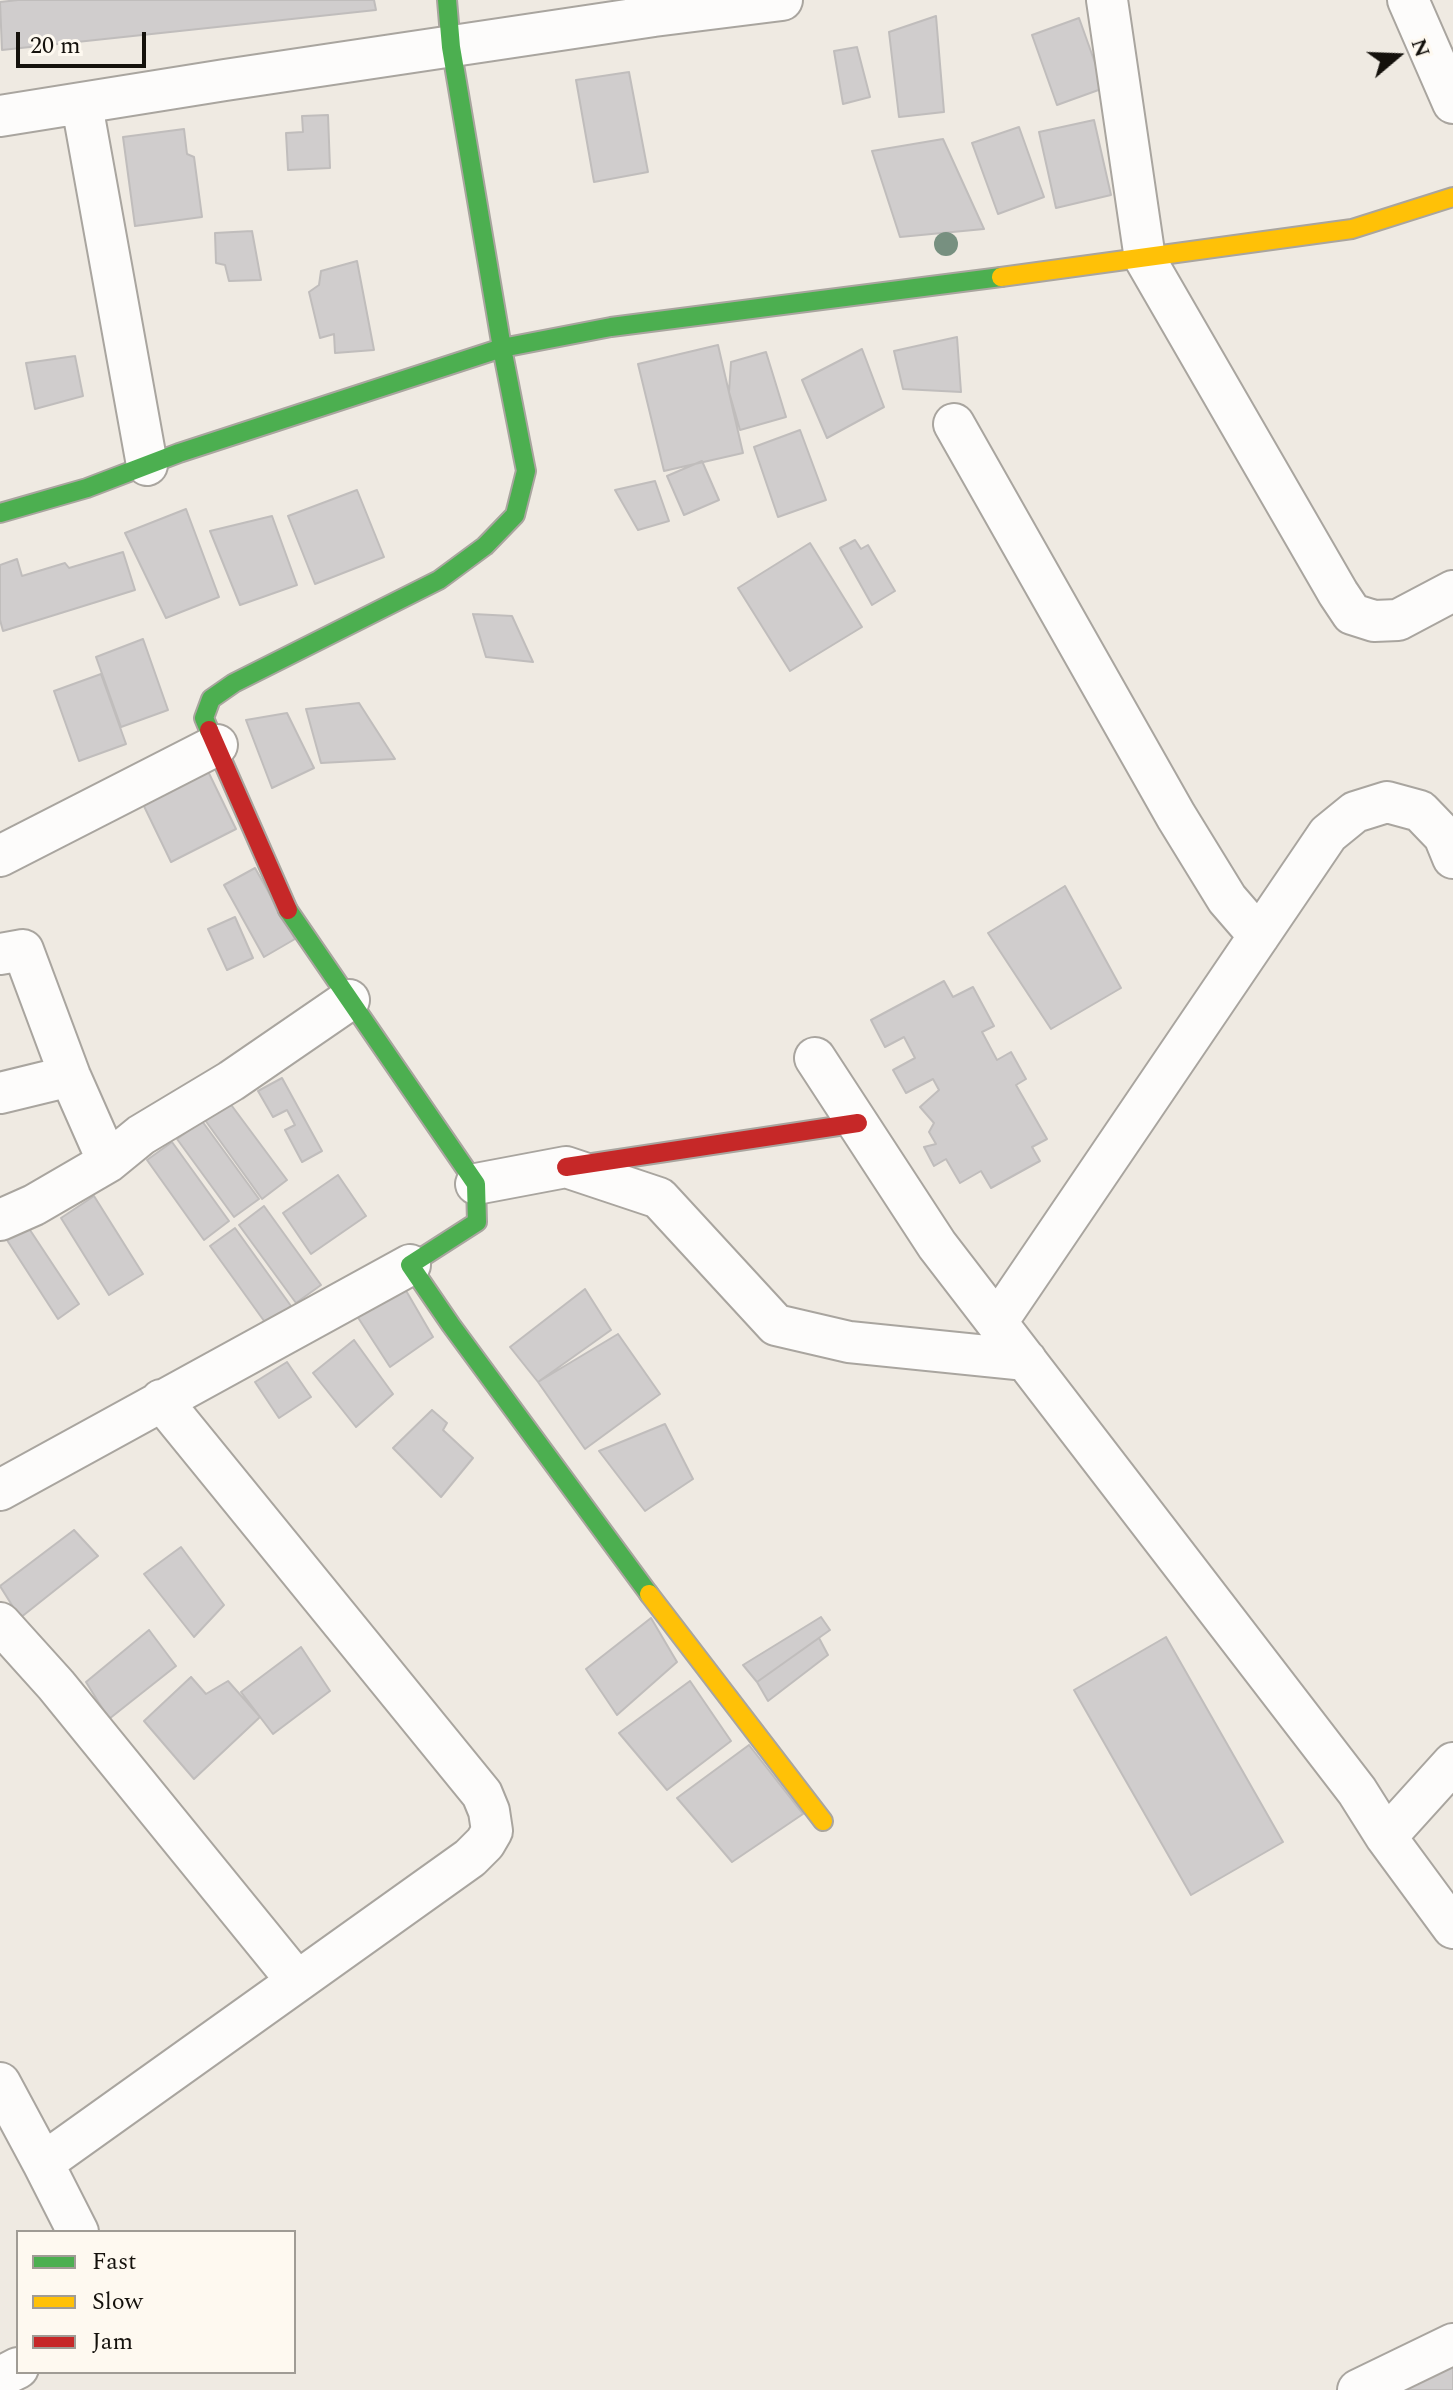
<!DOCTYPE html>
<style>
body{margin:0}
#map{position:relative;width:1453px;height:2390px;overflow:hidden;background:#efeae2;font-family:Spectral,serif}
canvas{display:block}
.legend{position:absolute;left:16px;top:2230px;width:280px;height:144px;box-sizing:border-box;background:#fef9f0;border:2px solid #a09c95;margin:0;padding:10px 14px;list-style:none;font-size:24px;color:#14110c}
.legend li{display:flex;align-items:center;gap:16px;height:40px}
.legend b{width:40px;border:2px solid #a09c95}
.north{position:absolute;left:1357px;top:16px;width:80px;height:80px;-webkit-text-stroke:6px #fef9f0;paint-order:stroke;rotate:71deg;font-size:22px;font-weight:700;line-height:32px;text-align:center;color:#14110c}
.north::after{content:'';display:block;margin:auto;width:28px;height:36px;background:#14110c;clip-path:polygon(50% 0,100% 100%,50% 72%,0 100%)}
.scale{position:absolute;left:16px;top:32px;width:130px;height:36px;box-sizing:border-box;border:4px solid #14110c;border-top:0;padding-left:10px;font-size:24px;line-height:28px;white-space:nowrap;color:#14110c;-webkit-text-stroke:6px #fef9f0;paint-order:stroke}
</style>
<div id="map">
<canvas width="1453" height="2390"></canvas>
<ul class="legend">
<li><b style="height:10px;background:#4caf50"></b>Fast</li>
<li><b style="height:10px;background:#ffc107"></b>Slow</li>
<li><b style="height:10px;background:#c62828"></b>Jam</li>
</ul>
<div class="north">N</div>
<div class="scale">20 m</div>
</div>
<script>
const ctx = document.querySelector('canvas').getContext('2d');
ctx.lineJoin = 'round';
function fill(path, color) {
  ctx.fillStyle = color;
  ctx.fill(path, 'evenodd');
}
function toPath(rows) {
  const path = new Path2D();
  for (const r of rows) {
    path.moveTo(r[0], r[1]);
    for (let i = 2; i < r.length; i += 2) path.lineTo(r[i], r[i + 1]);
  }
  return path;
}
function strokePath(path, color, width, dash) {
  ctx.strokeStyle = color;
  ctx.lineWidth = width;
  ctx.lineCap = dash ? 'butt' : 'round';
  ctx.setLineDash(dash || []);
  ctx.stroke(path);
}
const building = toPath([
 [18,0,374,0,376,10,2,50,0,2,18,0],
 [936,16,944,112,899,117,889,32,936,16],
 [1079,18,1104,88,1057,105,1032,35,1079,18],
 [857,47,870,97,843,104,834,51,857,47],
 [629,72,648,172,594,182,576,80,629,72],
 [328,115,330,168,288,170,286,133,303,132,302,116,328,115],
 [1094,120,1111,195,1056,208,1039,132,1094,120],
 [1019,127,1044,197,998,214,972,143,1019,127],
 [184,129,187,154,194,157,202,217,135,226,123,137,184,129],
 [943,139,984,229,900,237,872,151,943,139],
 [252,231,261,280,229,281,225,265,216,263,215,233,252,231],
 [357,261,374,350,335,353,334,334,320,338,309,292,319,285,321,271,357,261],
 [957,337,961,392,903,389,894,351,957,337],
 [718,345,743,453,664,471,638,364,718,345],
 [862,349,884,407,827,438,802,380,862,349],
 [766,352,786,417,740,430,729,392,731,362,766,352],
 [75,356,83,396,35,409,26,363,75,356],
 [800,430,826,500,778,517,754,447,800,430],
 [702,461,719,500,684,515,667,476,702,461],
 [655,481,669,521,638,530,615,490,655,481],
 [357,490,384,557,315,584,288,516,357,490],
 [186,509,219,597,166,618,125,533,186,509],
 [272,516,297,585,240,605,210,531,272,516],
 [855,540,861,549,868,545,895,591,872,605,840,548,855,540],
 [810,543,862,627,790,671,738,588,810,543],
 [123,552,135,590,3,631,0,620,0,565,17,559,22,576,65,563,69,568,123,552],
 [473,614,512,616,533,662,486,657,473,614],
 [143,639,168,710,121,727,96,657,143,639],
 [101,674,126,744,79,761,54,691,101,674],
 [359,703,395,759,321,763,306,709,359,703],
 [287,713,314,768,272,788,246,720,287,713],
 [204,763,236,829,171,862,141,800,204,763],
 [255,868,295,939,264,957,224,885,255,868],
 [1065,886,1121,988,1051,1029,988,933,1065,886],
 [235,917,253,958,227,970,208,929,235,917],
 [944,981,953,997,973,987,994,1026,982,1032,997,1060,1011,1052,1026,1079,1016,1085,1047,1139,1032,1147,1040,1161,991,1188,981,1171,960,1183,946,1159,934,1166,924,1147,936,1144,929,1132,934,1123,920,1107,939,1090,933,1079,906,1093,893,1070,915,1058,904,1037,885,1047,871,1020,944,981],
 [282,1078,322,1151,302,1162,285,1130,295,1125,287,1110,273,1117,258,1091,282,1078],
 [229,1102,287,1180,262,1199,205,1120,229,1102],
 [202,1121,259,1199,234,1217,177,1139,202,1121],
 [172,1142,229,1221,204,1240,147,1160,172,1142],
 [338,1175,366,1216,311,1254,283,1213,338,1175],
 [94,1196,143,1274,109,1295,61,1218,94,1196],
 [264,1206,321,1285,296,1303,239,1225,264,1206],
 [26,1224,79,1304,58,1319,5,1237,26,1224],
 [235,1228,291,1306,267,1325,210,1246,235,1228],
 [401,1282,433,1337,390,1367,357,1316,401,1282],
 [585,1289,611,1330,538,1382,510,1347,585,1289],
 [618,1334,660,1394,585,1449,538,1382,618,1334],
 [354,1340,393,1394,356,1427,313,1373,354,1340],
 [287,1362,311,1397,279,1418,255,1382,287,1362],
 [432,1410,447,1423,443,1430,473,1458,441,1497,393,1448,432,1410],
 [665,1424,693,1479,645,1511,599,1451,665,1424],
 [74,1530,98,1556,20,1618,0,1586,74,1530],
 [181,1547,224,1605,194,1637,144,1574,181,1547],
 [821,1617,830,1630,757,1682,743,1665,821,1617],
 [651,1618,677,1662,617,1715,586,1669,651,1618],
 [149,1630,176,1666,109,1719,86,1682,149,1630],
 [1166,1637,1283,1842,1191,1895,1074,1690,1166,1637],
 [819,1638,828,1655,768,1701,757,1682,819,1638],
 [301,1647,330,1691,273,1734,241,1692,301,1647],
 [191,1677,206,1694,228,1681,260,1717,194,1779,144,1721,191,1677],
 [690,1681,731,1741,667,1790,619,1733,690,1681],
 [749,1745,803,1814,732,1862,677,1798,749,1745],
 [1453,2360,1453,2390,1401,2390,1453,2360]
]);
fill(building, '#d0cdcd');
strokePath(building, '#c0bdbc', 2);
const street = toPath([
 [1107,0,1145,259,1338,593,1352,614,1374,621,1398,620,1453,591],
 [1408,0,1453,103],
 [82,105,147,465],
 [0,116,225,80,654,16,782,0],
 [954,424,1176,816,1227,899,1259,936],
 [0,856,217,745],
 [0,954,23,950,70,1076,108,1162],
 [815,1058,937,1245,1357,1791,1386,1837,1453,1928],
 [0,1093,70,1076],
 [476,1184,566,1167,659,1198,776,1325,849,1342,1026,1360],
 [0,1220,34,1205,108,1162,141,1135,231,1081,349,1000],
 [997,1322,1328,834,1355,812,1387,802,1420,811,1444,836,1453,858],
 [0,1490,410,1265],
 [0,1623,56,1685,297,1981],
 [1386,1837,1453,1763],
 [0,2083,43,2163],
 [78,2232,43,2163,470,1858,485,1843,492,1831,489,1811,482,1794,161,1400],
 [0,2377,18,2368],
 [1358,2390,1453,2344]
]);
const fast = toPath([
 [0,513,87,488,179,453,502,348,611,327,1001,277],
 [209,730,204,718,211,699,234,683,439,580,485,546,515,515,526,471,502,348,451,47,447,0],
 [288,910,476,1184,477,1222,410,1265,451,1325,649,1594]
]);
const slow = toPath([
 [1001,277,1352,229,1453,197],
 [649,1594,823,1821]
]);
const jam = toPath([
 [209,730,288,910],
 [566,1167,858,1123]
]);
strokePath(street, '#a9a59f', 44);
strokePath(fast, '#a9a59f', 22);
strokePath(slow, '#a9a59f', 22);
strokePath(jam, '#a9a59f', 22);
strokePath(street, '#fdfcfb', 40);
strokePath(fast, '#4caf50', 18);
strokePath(slow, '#ffc107', 18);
strokePath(jam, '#c62828', 18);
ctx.fillStyle = '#779080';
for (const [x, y] of [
 [946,244]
]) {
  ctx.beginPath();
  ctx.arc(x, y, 12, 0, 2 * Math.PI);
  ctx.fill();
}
</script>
